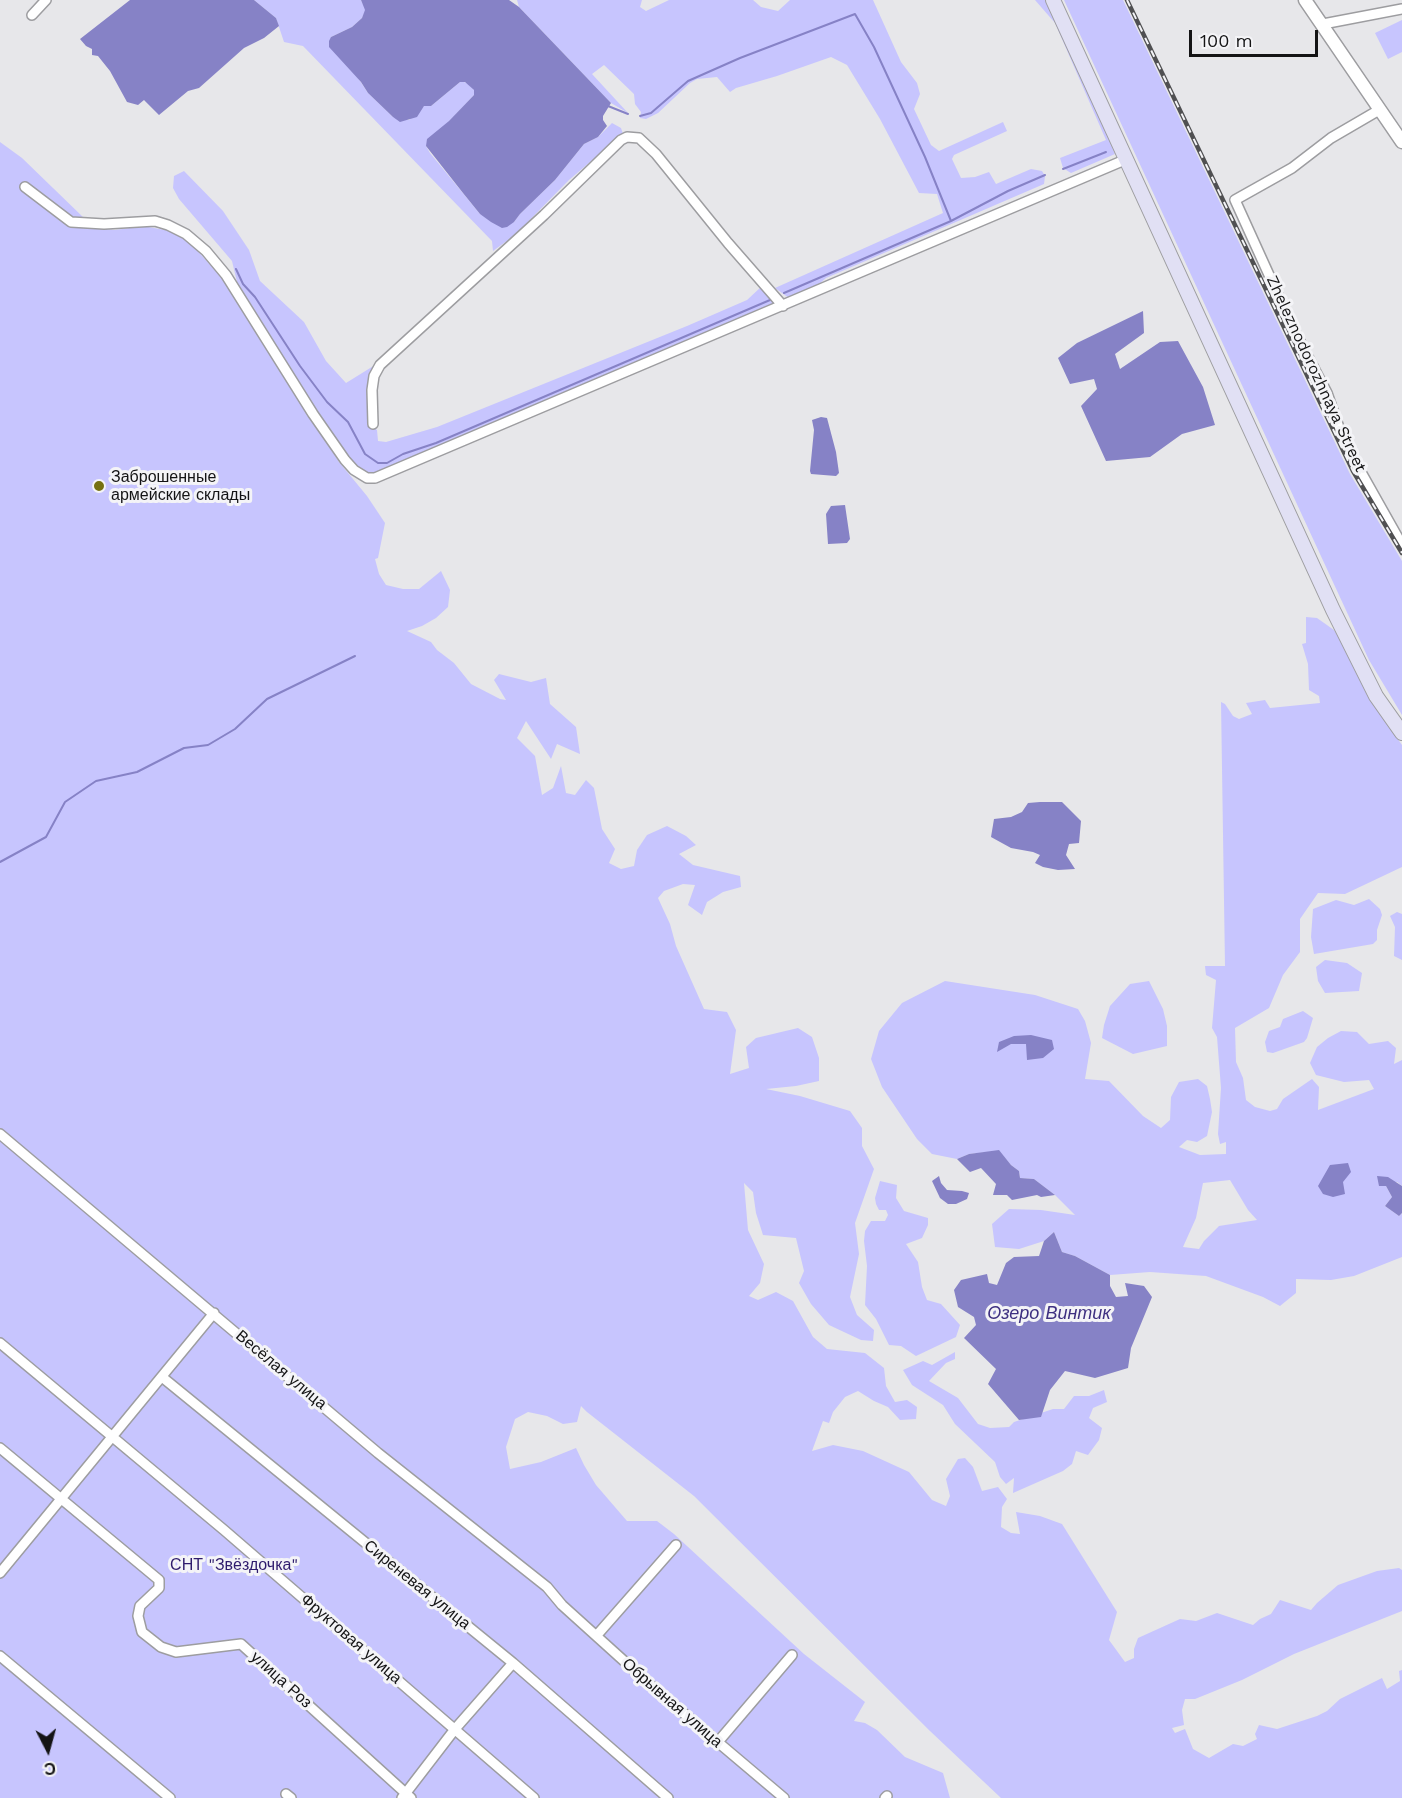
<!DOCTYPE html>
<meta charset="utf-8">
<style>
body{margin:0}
#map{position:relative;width:1402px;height:1798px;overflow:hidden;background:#e7e7ea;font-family:"Work Sans",sans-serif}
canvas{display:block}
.north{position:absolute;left:18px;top:1720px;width:60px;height:60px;-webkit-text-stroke:4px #f4f4f7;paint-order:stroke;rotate:174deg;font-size:16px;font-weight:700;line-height:24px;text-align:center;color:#141415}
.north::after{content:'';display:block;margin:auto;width:21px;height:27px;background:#141415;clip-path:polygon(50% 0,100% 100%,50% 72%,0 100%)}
.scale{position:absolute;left:1189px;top:30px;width:129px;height:27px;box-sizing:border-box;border:3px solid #141415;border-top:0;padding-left:8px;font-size:18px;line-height:21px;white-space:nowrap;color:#141415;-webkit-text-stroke:4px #f4f4f7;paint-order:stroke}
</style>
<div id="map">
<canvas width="1402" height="1798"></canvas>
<div class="north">С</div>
<div class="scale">100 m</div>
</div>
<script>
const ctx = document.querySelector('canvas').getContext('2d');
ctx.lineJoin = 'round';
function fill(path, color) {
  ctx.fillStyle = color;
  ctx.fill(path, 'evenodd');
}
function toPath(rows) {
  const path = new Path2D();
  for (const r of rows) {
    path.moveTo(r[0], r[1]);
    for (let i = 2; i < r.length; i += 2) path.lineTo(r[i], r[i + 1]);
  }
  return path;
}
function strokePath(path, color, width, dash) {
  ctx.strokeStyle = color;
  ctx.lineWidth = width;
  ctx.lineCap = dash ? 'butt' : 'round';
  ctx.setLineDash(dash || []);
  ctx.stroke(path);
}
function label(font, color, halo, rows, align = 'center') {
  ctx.font = font + ' "Work Sans",sans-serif';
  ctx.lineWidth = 6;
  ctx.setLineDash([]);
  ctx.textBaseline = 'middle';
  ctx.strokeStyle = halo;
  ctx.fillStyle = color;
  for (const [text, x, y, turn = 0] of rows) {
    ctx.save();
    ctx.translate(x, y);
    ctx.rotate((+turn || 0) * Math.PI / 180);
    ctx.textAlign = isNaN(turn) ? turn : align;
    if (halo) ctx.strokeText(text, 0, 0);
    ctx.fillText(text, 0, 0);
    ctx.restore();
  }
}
fill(toPath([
 [254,0,361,0,366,10,362,18,352,27,331,37,368,93,393,117,409,120,424,106,431,106,460,82,464,82,469,84,474,90,474,95,426,146,430,153,480,214,514,222,520,214,555,180,584,144,598,137,612,123,621,128,623,134,569,180,515,235,493,251,492,241,303,46,284,42,276,18],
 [517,0,642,0,640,7,646,11,669,0,753,0,761,7,778,11,790,0,873,0,901,62,917,83,920,94,914,109,931,145,939,151,1003,122,1007,131,954,155,952,159,961,178,975,177,989,172,996,184,1031,169,1042,171,1045,176,1044,184,826,278,818,285,789,298,775,288,943,213,937,194,919,193,880,119,847,65,831,57,777,76,736,88,730,92,717,77,697,79,690,83,658,113,646,119,640,118,641,112,635,104,634,94,604,65,592,74,628,113,611,103,519,7],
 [1035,0,1048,0,1096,106,1115,154,1071,173,1063,168,1060,158,1106,140,1055,23],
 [1064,0,1123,0,1350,474,1402,561,1402,715,1369,660],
 [1402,20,1402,52,1388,59,1375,33],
 [0,142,22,158,84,218,87,227,115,230,143,226,176,232,187,239,221,277,339,462,367,496,385,523,378,558,375,559,379,574,386,585,403,589,419,589,441,571,450,590,448,607,436,618,422,626,407,631,431,642,437,650,454,663,471,684,500,699,506,700,494,680,499,674,531,682,546,678,550,704,576,727,580,754,557,744,551,759,526,721,517,738,535,756,542,795,553,788,561,766,566,793,575,795,586,780,594,788,602,829,615,849,609,863,621,869,634,866,637,850,647,835,667,826,686,836,696,845,679,854,693,865,740,876,741,887,723,892,707,902,702,915,688,905,695,885,683,884,664,891,658,898,670,924,676,946,704,1009,727,1012,736,1030,730,1074,749,1068,746,1047,756,1038,798,1028,812,1037,819,1058,819,1081,796,1086,766,1089,800,1096,850,1111,862,1128,862,1146,874,1169,855,1223,859,1254,850,1297,857,1315,874,1330,873,1341,861,1340,829,1325,811,1304,799,1283,804,1271,796,1238,763,1235,756,1213,753,1192,744,1183,748,1230,764,1264,760,1283,749,1296,758,1300,776,1292,793,1301,813,1337,827,1349,865,1353,884,1368,886,1386,895,1402,907,1400,917,1407,916,1419,900,1420,888,1407,874,1401,858,1391,845,1397,833,1412,829,1423,823,1421,812,1451,833,1445,863,1451,909,1472,932,1500,946,1506,950,1496,946,1479,958,1459,965,1458,973,1467,982,1491,998,1487,1007,1499,1002,1507,1001,1527,1011,1533,1020,1534,1016,1512,1040,1516,1062,1524,1117,1612,1109,1640,1125,1662,1134,1658,1134,1649,1138,1638,1180,1619,1196,1621,1217,1613,1253,1625,1260,1619,1271,1614,1280,1600,1311,1610,1317,1603,1338,1585,1377,1571,1399,1568,1402,1570,1402,1611,1294,1654,1242,1680,1195,1699,1185,1699,1182,1710,1184,1725,1172,1728,1175,1733,1185,1729,1193,1749,1209,1758,1233,1744,1243,1746,1257,1739,1255,1734,1259,1725,1277,1729,1317,1716,1327,1711,1340,1699,1382,1678,1387,1689,1400,1681,1399,1671,1402,1670,1402,1798,1001,1798,930,1731,694,1496,587,1412,581,1406,577,1422,563,1424,547,1416,528,1412,515,1419,506,1447,510,1469,541,1462,576,1448,584,1465,596,1485,627,1521,657,1521,674,1534,804,1654,865,1702,854,1721,865,1723,877,1730,905,1757,943,1773,950,1798,0,1798],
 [184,171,223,211,249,250,260,281,304,322,326,361,346,383,375,365,369,376,367,401,369,424,377,430,378,441,386,442,437,427,687,326,747,300,761,287,775,303,383,472,370,475,356,468,311,403,238,286,232,261,179,199,173,188,174,176],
 [1306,617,1317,618,1334,630,1341,640,1379,713,1402,745,1402,867,1345,894,1318,893,1300,919,1300,952,1283,975,1269,1008,1235,1028,1236,1062,1243,1078,1246,1100,1255,1107,1270,1111,1277,1109,1283,1099,1312,1079,1319,1087,1318,1110,1374,1089,1369,1080,1344,1082,1316,1075,1310,1063,1317,1047,1328,1038,1341,1031,1357,1032,1369,1044,1388,1041,1396,1048,1394,1064,1402,1060,1402,1186,1397,1182,1386,1186,1392,1197,1385,1206,1399,1216,1402,1213,1402,1257,1354,1276,1331,1280,1296,1279,1296,1293,1280,1306,1263,1297,1206,1276,1150,1272,1110,1275,1075,1256,1062,1252,1054,1232,1044,1241,1019,1249,995,1247,992,1224,1009,1209,1041,1210,1075,1215,1055,1195,1034,1179,1020,1178,1019,1171,1011,1165,999,1151,969,1154,957,1159,932,1154,917,1139,882,1087,871,1059,879,1031,902,1003,945,981,1035,995,1078,1009,1085,1021,1091,1043,1085,1079,1109,1081,1143,1116,1161,1128,1170,1120,1171,1097,1179,1082,1198,1079,1207,1086,1210,1099,1212,1112,1207,1136,1197,1142,1187,1140,1179,1147,1200,1155,1226,1154,1226,1142,1220,1144,1218,1134,1221,1088,1217,1037,1212,1028,1216,980,1206,975,1205,966,1225,966,1221,702,1225,704,1233,716,1239,719,1252,714,1246,703,1265,700,1270,708,1320,703,1319,696,1309,690,1308,664,1302,644,1306,643],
 [1230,1180,1248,1210,1257,1220,1219,1226,1204,1241,1199,1249,1183,1247,1196,1218,1203,1183],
 [1369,899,1380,909,1382,915,1377,930,1377,940,1373,944,1314,954,1311,937,1313,909,1336,900,1354,905],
 [1397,912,1402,914,1402,960,1394,956,1395,927,1390,916],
 [1325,960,1347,963,1362,973,1359,991,1325,993,1318,981,1316,967],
 [1149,981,1163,1009,1167,1026,1167,1046,1133,1054,1102,1038,1104,1025,1110,1006,1130,984],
 [1303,1011,1313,1018,1307,1038,1304,1042,1273,1053,1267,1052,1265,1042,1269,1031,1280,1027,1283,1019],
 [880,1181,897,1185,896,1198,904,1211,928,1218,928,1225,922,1238,906,1244,918,1262,922,1287,927,1300,941,1304,960,1325,956,1337,916,1356,901,1346,889,1345,876,1319,865,1305,867,1266,864,1241,865,1231,871,1221,885,1221,888,1215,886,1210,879,1210,876,1204,875,1198],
 [955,1352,955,1359,946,1363,929,1381,958,1398,978,1424,990,1428,1009,1427,1014,1422,1053,1409,1064,1409,1074,1396,1089,1396,1104,1390,1107,1402,1093,1408,1089,1418,1102,1428,1099,1440,1088,1455,1076,1451,1072,1464,1063,1471,1013,1493,1014,1478,1006,1484,1000,1477,995,1462,955,1424,943,1405,912,1385,903,1370,923,1361,932,1365]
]), '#c7c5fe');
fill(toPath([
 [130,0,254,0,276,18,279,26,264,38,244,48,199,88,188,91,159,115,144,100,138,105,127,102,110,71,98,56,92,55,92,49,86,46,80,39],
 [361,0,509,0,519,7,611,103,603,116,603,120,607,126,598,137,584,144,555,180,520,214,514,222,507,227,502,228,491,222,480,214,463,193,426,146,427,139,449,121,474,95,474,90,465,82,460,82,431,106,424,106,417,117,400,122,393,117,368,93,361,82,329,47,329,41,331,37,352,27,362,18,365,10],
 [1143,311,1144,333,1115,354,1120,369,1160,342,1178,341,1203,387,1215,425,1182,434,1150,457,1106,461,1081,406,1097,389,1094,379,1070,384,1058,358,1077,343],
 [821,417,827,418,836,452,839,473,836,476,811,474,810,471,814,430,812,420],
 [845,505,850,539,847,543,828,544,826,514,831,506],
 [1040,802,1062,802,1081,821,1079,843,1069,844,1066,855,1075,869,1058,870,1043,867,1035,863,1040,855,1033,852,1011,848,991,837,994,819,1011,817,1022,812,1028,803],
 [1031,1035,1052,1040,1054,1049,1043,1058,1027,1060,1026,1044,1011,1044,997,1052,999,1042,1014,1036],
 [999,1150,1011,1165,1019,1171,1020,1178,1034,1179,1055,1195,1041,1197,1037,1195,1012,1200,1007,1195,993,1195,996,1184,981,1168,970,1172,957,1159,969,1154],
 [1348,1163,1351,1172,1343,1182,1345,1194,1333,1197,1323,1194,1318,1186,1330,1165],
 [939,1176,941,1183,947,1190,962,1191,969,1193,967,1199,956,1204,948,1204,940,1198,932,1181],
 [1377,1176,1388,1177,1402,1186,1402,1213,1399,1216,1385,1206,1392,1197,1386,1186,1379,1186],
 [1054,1232,1062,1252,1075,1256,1110,1275,1110,1286,1116,1297,1128,1296,1125,1283,1144,1286,1152,1297,1131,1348,1128,1368,1095,1378,1065,1371,1050,1390,1041,1417,1019,1420,988,1384,996,1369,964,1338,976,1325,974,1317,958,1307,954,1290,961,1280,987,1274,989,1283,997,1285,1006,1263,1014,1257,1039,1256,1044,1241]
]), '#8682c6');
strokePath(toPath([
 [608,106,628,114],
 [640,116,651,113,688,81,740,58,855,14,874,47,925,157,951,221],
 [1063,169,1106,152],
 [236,269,243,284,255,297,300,366,327,402,348,422,365,454,378,463,387,463,403,454,436,443,770,300],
 [784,293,951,221,1008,191,1045,175],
 [0,862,46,837,65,802,96,781,137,772,184,748,208,745,235,729,267,699,355,656]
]), '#8682c6', 2);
const minor = toPath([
 [32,15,46,0],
 [1323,24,1402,9],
 [1379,110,1331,138,1292,168,1235,200,1294,330,1327,393,1344,442,1402,545],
 [25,187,71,222,104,224,155,221,168,225,186,234,206,251,226,275,313,414,345,460,354,470,367,478,375,478,1127,159],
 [373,424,372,390,374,376,380,365,544,215,621,140,627,137,639,138,656,154,728,243,783,306],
 [0,1134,378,1453,547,1587,562,1605,655,1689,784,1798],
 [0,1343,224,1530,534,1798],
 [162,1377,513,1663,668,1798],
 [0,1448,159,1580,159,1588,140,1606,138,1616,142,1632,161,1647,176,1652,241,1644,411,1798],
 [0,1573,214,1313],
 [597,1635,676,1545],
 [0,1656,170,1798],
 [717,1743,792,1655],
 [286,1794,291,1798],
 [402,1798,455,1729,513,1663],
 [885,1798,887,1796]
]);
const tertiary = toPath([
 [1305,0,1402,142]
]);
const secondary = toPath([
 [1053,0,1333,610,1376,696,1402,733]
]);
strokePath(minor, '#9d9da0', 12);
strokePath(tertiary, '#9d9da0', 15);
strokePath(secondary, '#9d9da0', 16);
strokePath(minor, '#fff', 9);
strokePath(tertiary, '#fff', 12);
strokePath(secondary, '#e1e0f4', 14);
const rail = toPath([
 [1127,0,1353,471,1402,553]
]);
strokePath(rail, '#505052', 4.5);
strokePath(rail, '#f4f4f7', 2, [7]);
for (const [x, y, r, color] of [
 [99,486,6,"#757011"]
]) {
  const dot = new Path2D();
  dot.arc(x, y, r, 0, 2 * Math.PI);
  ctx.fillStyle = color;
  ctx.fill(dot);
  strokePath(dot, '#f4f4f7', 2);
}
label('16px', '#141415', '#f4f4f7', [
 ["Zheleznodorozhnaya Street",1316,374,65],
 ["Весёлая улица",281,1370,40],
 ["Сиреневая улица",417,1585,39],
 ["Фруктовая улица",351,1639,41],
 ["улица Роз",281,1680,42],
 ["Обрывная улица",672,1703,41]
]);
label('16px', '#141415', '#f4f4f7', [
 ["Заброшенные",111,477],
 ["армейские склады",111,495]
], 'left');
label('16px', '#2f1c6d', '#f4f4f7', [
 ["СНТ \"Звёздочка\"",234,1565]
]);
label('italic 18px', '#3e3081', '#f4f4f7', [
 ["Озеро Винтик",1049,1314]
]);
</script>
